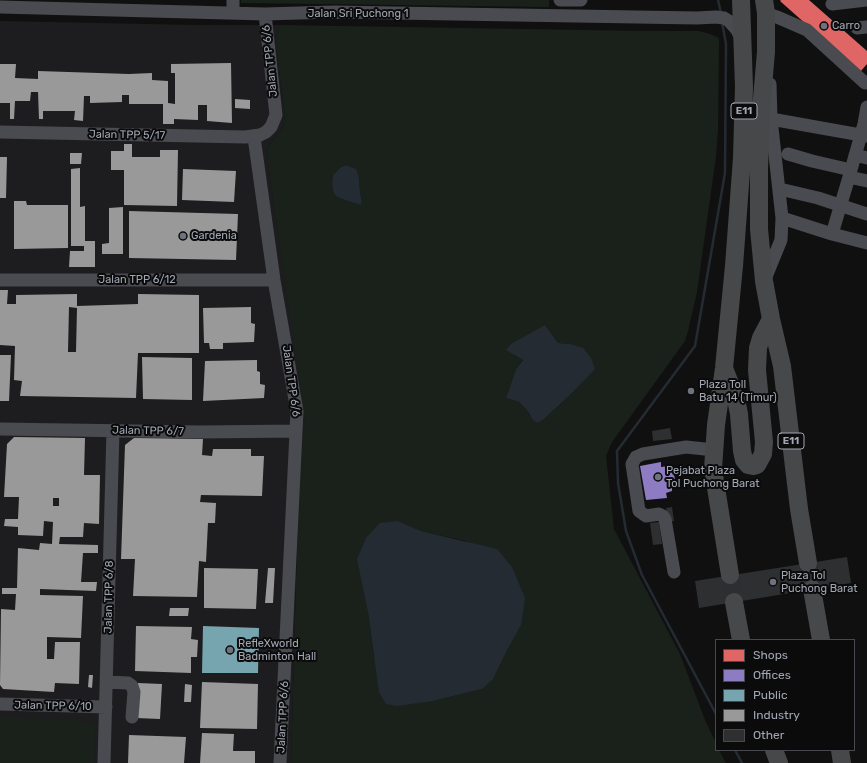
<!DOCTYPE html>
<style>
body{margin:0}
#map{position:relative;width:867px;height:763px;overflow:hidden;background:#101011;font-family:Rubik,sans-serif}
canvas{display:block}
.legend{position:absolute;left:715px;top:639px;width:140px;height:112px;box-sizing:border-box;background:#0b0b0c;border:1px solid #47494e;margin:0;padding:5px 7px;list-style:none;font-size:12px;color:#a0a6b2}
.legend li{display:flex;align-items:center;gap:8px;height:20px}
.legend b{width:20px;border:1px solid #47494e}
</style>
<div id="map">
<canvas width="867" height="763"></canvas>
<ul class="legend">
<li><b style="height:11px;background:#e06666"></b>Shops</li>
<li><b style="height:11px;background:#8e7cc3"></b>Offices</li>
<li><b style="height:11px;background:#76a5af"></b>Public</li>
<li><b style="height:11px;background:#999"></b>Industry</li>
<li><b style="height:11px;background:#2e2f31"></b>Other</li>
</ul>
</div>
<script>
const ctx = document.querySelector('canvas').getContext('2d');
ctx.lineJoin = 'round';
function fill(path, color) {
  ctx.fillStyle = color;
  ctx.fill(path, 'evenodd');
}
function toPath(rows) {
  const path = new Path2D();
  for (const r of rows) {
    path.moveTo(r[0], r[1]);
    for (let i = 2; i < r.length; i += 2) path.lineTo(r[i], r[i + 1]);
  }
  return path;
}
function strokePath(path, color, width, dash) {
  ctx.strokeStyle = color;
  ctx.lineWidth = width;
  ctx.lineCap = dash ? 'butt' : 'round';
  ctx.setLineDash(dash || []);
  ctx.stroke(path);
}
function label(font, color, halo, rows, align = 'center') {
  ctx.font = font + ' Rubik,sans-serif';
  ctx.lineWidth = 4;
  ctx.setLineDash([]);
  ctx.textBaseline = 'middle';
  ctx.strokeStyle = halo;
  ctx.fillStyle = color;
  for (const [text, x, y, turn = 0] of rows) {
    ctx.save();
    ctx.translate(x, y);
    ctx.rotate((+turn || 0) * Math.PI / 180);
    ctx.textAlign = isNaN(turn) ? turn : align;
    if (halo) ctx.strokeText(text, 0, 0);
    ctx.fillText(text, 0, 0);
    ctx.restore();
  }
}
fill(toPath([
 [0,21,195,25,280,25,275,39,285,116,283,127,266,150,306,419,299,473,291,763,0,763]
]), '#1d1d1f');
fill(toPath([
 [241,0,549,0,549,7,241,3],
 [280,25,644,31,699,31,710,34,719,38,718,129,716,156,697,292,688,331,685,341,612,442,606,456,614,529,680,654,705,720,716,743,716,750,719,750,726,763,291,763,299,473,305,419,266,150,283,127,285,116,275,39],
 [346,165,351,167,359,178,360,192,362,202,360,205,342,199,333,191,332,184,333,175,341,167],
 [545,325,558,343,570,344,594,369,571,394,544,419,538,423,529,415,526,409,519,402,506,398,516,369,523,359,515,356],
 [398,521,421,531,466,541,521,625,482,689,433,701,374,657,368,612],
 [0,717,87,721,95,726,94,763,0,763]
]), '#1a211b');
fill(toPath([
 [346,165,356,169,359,178,360,192,362,202,360,205,342,199,336,196,333,191,332,184,333,175,341,167],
 [545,325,558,343,570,344,583,348,591,358,595,369,571,394,544,419,538,423,533,420,526,409,519,402,506,398,516,369,523,360,506,350,511,344],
 [398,521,421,531,497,549,512,567,525,598,521,625,507,650,493,679,482,689,433,701,397,706,386,704,379,692,368,612,357,559,366,538,380,523]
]), '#242b32');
fill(toPath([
 [781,0,809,0,867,51,867,64,860,72,780,1]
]), '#e06666');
fill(toPath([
 [661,462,661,467,669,466,670,470,674,473,675,482,672,485,672,491,666,493,667,498,646,500,640,466]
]), '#8e7cc3');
fill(toPath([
 [203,626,259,628,258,673,202,673]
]), '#76a5af');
fill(toPath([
 [231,63,232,123,207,121,207,105,198,105,198,120,174,119,174,124,163,124,163,104,129,104,129,95,122,95,122,102,90,103,90,96,84,96,83,121,74,120,75,111,43,111,43,119,39,119,38,92,31,92,30,101,15,101,14,119,10,119,10,103,0,103,0,64,16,64,15,78,38,79,38,71,129,74,152,73,152,80,168,81,168,103,175,104,175,73,171,73,171,64],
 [235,99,250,100,250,109,235,108],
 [124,144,132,144,132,157,160,157,160,150,178,150,177,206,124,205,124,170,111,170,111,151,124,151],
 [70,153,82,153,81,164,70,164],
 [0,157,7,157,6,198,0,198],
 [80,168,80,207,85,206,85,241,95,241,95,267,69,267,70,251,84,251,84,246,71,246,71,169],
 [183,169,236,171,234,202,182,200],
 [14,201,26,201,27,205,68,205,68,248,14,249],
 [123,207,123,254,102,254,102,244,109,243,109,208],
 [129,211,238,214,236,260,129,258],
 [0,290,8,290,7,304,16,304,16,295,77,294,77,306,138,304,138,294,199,295,199,353,138,353,136,398,20,396,22,381,14,380,15,346,0,345],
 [69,307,77,308,76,352,68,352],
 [251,307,251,323,255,324,254,342,223,343,223,349,210,349,209,343,204,343,203,308],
 [0,355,11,355,9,401,0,401],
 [142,357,192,358,192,400,143,399],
 [257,360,257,371,260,372,260,384,265,385,264,398,203,401,205,361],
 [14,437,85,438,84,475,100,475,99,524,84,523,83,537,60,537,59,544,98,545,98,553,83,553,81,582,97,582,96,591,40,589,40,595,83,596,81,638,47,637,47,659,54,659,55,642,80,642,79,684,55,683,54,692,3,689,0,685,1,609,15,610,16,594,2,594,2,588,17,588,18,548,39,550,40,543,52,544,53,522,44,521,43,536,18,535,18,527,4,526,5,519,18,519,19,497,4,497,7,444],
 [53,498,59,498,59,506,53,506],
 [134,438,203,439,202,455,212,456,213,449,251,449,251,456,264,456,262,496,201,495,200,502,216,503,215,523,208,523,206,562,199,561,197,597,133,596,135,559,121,559,125,445],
 [204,568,258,569,256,609,204,608],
 [268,568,275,568,273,603,265,603],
 [170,608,189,608,188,616,169,616],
 [136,626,192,627,191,639,198,640,197,657,191,657,191,673,135,671],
 [89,675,93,675,92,688,88,687],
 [202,682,258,684,257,729,200,728],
 [138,683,162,684,160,719,136,718],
 [185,684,192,685,191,702,184,702],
 [202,733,234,734,233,751,255,751,255,763,200,763],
 [129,735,186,737,184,763,128,763]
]), '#999');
strokePath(toPath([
 [718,0,721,13],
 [716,714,642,575,626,531,618,483,617,451,695,346,725,173,726,44,722,22],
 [735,750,742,763]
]), '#242b32', 2.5);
fill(toPath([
 [670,428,672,439,653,441,652,431],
 [672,507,674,521,669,522,666,508],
 [659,522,662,544,653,545,650,523],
 [847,557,851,583,699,608,695,581]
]), '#2e2f31');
strokePath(toPath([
 [808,563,812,589],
 [730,575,734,602]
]), '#2d2e31', 18, [18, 9]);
strokePath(toPath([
 [560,0,581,0],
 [832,4,867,0],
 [0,7,265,14,334,12,697,18,716,17,724,18,729,21,737,30,742,40],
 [233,13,233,0],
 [766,13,777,17,807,30,865,83,867,82],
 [857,28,867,27],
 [771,119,867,136],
 [0,132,245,137,260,135,266,132,271,127,276,115,265,14],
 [254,137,274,280,297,411,280,763],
 [788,154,812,161,851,170],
 [855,155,867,158],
 [849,177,867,181],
 [784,190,818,198,867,214],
 [782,218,832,234,867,243],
 [832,234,849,177,864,124,867,107],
 [765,279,781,240,782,218,771,119,770,84],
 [0,280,274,280],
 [0,429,201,432,296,431],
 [674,572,665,519,663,516,659,514,646,516,639,511,632,464,636,457,643,454,686,447,714,450],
 [107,682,128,683,132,686,134,692,132,717],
 [0,704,106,707],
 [104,763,113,430]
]), '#4a4b50', 13);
strokePath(toPath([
 [764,0,766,13,766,52,761,110,759,169,759,229,764,281,771,319,782,366,799,509,808,563],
 [724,368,736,399,739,414,742,451,744,460,748,465,753,466,757,465,763,454,764,442,757,370,758,348,761,338,771,319],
 [730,575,713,469,716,425,724,368,734,266,742,158,744,87,741,0],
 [812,589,821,640],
 [734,602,741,640],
 [774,750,779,763],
 [840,750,842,763]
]), '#47484a', 18);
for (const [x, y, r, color] of [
 [824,26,4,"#6e727a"],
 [183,236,4,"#6e727a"],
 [691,391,4,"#6e727a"],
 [658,477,4,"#6e727a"],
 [773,582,4,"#6e727a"],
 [230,650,4,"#6e727a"]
]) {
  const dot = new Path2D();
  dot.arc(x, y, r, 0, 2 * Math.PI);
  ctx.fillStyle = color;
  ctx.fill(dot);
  strokePath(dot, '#0b0b0c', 1.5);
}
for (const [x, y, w] of [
 [744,111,26],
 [791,441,26]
]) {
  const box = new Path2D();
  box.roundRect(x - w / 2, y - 8, w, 16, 3);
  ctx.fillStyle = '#0b0b0c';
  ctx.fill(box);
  strokePath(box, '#a0a6b2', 1);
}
label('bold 10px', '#a0a6b2', null, [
 ["E11",744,111],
 ["E11",791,441]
]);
label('11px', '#a0a6b2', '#0b0b0c', [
 ["Jalan Sri Puchong 1",358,14],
 ["Jalan TPP 6/6",270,61,-96],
 ["Jalan TPP 5/17",127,135,1],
 ["Jalan TPP 6/12",137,280],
 ["Jalan TPP 6/6",291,381,82],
 ["Jalan TPP 6/7",148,431,1],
 ["Jalan TPP 6/8",109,597,-89],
 ["Jalan TPP 6/10",53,706,1],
 ["Jalan TPP 6/6",283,717,-87]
]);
label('11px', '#a0a6b2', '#0b0b0c', [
 ["Carro",832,26],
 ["Gardenia",191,236],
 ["Plaza Toll",699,385],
 ["Batu 14 (Timur)",699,398],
 ["Pejabat Plaza",666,471],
 ["Tol Puchong Barat",666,484],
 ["Plaza Tol",781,576],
 ["Puchong Barat",781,589],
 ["RefleXworld",238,644],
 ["Badminton Hall",238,657]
], 'left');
</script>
